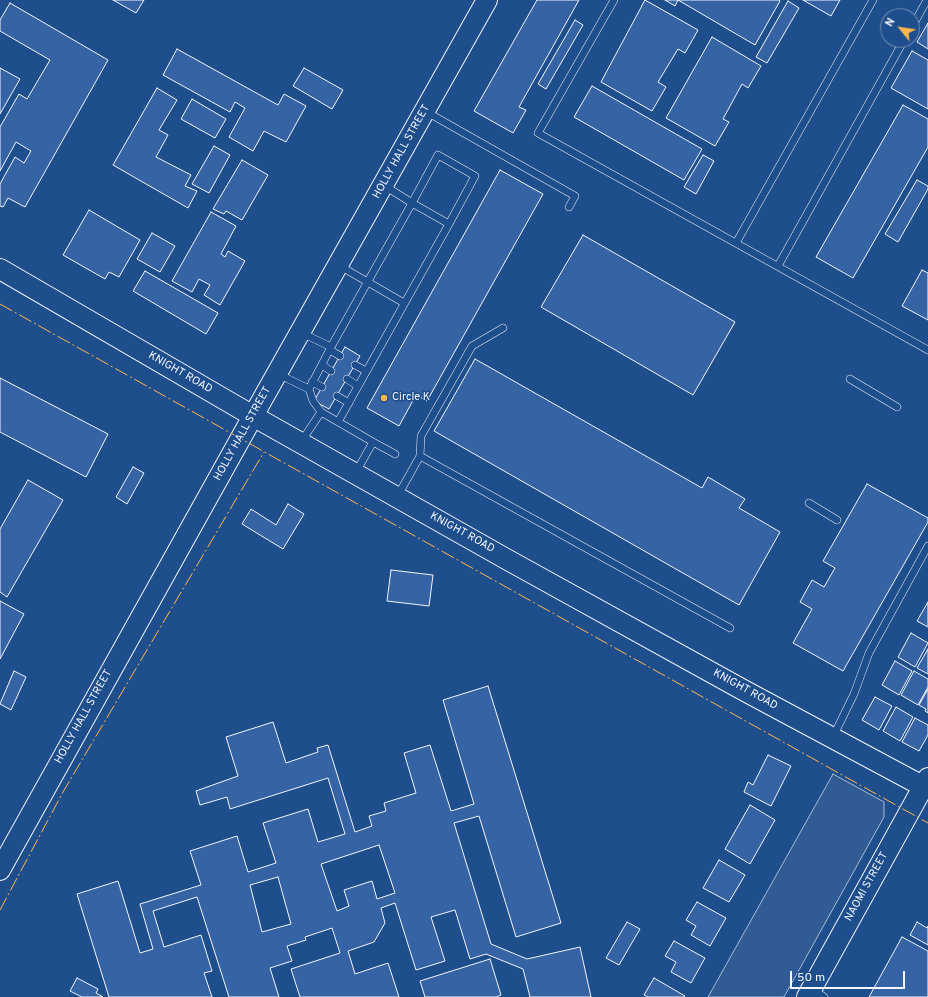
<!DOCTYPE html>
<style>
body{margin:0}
#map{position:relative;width:928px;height:997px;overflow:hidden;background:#1f4e8c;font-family:Overpass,sans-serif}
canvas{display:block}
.north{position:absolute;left:880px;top:8px;width:40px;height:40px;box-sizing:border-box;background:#1f4e8c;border:1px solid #7391ba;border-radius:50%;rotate:300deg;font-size:11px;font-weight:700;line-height:16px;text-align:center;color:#f2f6ff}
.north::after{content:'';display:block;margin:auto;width:14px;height:18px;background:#ffb74d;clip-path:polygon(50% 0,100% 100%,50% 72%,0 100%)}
.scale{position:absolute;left:790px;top:971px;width:115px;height:18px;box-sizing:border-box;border:2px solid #f2f6ff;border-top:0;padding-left:5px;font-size:12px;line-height:14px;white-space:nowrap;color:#f2f6ff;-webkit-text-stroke:3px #1f4e8c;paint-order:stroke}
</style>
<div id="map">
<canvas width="928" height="997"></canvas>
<div class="north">N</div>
<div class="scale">50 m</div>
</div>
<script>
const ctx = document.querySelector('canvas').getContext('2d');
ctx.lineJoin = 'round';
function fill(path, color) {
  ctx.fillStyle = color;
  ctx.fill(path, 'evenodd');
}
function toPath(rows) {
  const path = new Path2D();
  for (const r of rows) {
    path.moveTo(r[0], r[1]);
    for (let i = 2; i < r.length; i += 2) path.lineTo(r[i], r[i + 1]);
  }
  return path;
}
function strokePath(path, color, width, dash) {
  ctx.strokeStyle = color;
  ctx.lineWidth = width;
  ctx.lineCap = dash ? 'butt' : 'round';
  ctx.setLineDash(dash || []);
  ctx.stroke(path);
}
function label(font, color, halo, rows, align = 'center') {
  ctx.font = font + ' Overpass,sans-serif';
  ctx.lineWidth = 3;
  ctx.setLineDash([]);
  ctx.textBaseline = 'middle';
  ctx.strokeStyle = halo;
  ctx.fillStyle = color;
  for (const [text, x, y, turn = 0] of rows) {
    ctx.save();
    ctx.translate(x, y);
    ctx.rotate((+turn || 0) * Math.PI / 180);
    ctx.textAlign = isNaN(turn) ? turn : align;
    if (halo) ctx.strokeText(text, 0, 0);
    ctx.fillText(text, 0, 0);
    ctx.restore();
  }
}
const built = toPath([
 [833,774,884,802,884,817,784,997,708,997,833,774]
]);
fill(built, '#305b95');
strokePath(built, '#a8bbd7', 1);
const building = toPath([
 [113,0,144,0,136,13,113,0],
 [537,0,579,0,519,107,526,110,513,133,474,111,537,0],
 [645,0,698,30,685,53,678,49,658,82,666,87,652,111,601,82,645,0],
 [665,0,779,0,780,1,755,45,678,0,675,6,665,0],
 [803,0,840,0,831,16,803,0],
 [788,1,799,8,767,63,756,57,788,1],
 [10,3,108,60,25,207,8,198,3,207,0,206,0,184,15,157,24,163,31,151,16,142,0,171,0,127,19,94,27,99,50,60,0,31,0,20,10,3],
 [575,20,583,25,546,89,538,84,575,20],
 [928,23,928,49,917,42,928,23],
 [712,37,761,66,748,88,742,84,723,119,729,122,715,146,666,118,712,37],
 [177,49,278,105,284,94,306,106,286,142,264,131,253,151,229,137,245,108,235,102,230,112,163,75,177,49],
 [912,51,928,60,928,109,891,88,912,51],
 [0,68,20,79,0,114,0,68],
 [304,68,343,90,332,109,293,86,304,68],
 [592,86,702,149,684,180,574,117,592,86],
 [157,88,177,100,159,130,168,135,156,157,191,175,185,186,197,191,188,208,113,165,157,88],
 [192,99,226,119,215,138,181,119,192,99],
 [903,105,928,119,928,147,853,278,816,257,903,105],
 [214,146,230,155,209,193,192,184,214,146],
 [703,155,714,161,696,194,684,187,703,155],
 [242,160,268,175,242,220,226,211,224,214,213,209,242,160],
 [500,170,543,194,427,401,416,395,399,426,367,408,500,170],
 [917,180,928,186,928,189,898,242,885,234,917,180],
 [89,210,140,240,119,277,109,272,105,279,63,255,89,210],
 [211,212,236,226,221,254,225,257,228,251,245,261,220,305,204,295,210,285,199,279,192,292,172,281,211,212],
 [152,233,175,246,160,272,137,259,152,233],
 [583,235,735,322,693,395,541,307,583,235],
 [922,270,928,273,928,320,902,306,922,270],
 [145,271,218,313,206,334,133,291,145,271],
 [345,347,360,356,329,409,314,401,345,347],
 [475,359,702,488,708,477,745,499,739,508,780,532,739,605,434,431,475,359],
 [0,378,108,434,86,477,0,432,0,378],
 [133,467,144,473,127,504,116,497,133,467],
 [28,480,63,500,7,597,0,592,0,529,28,480],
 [867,484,928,518,928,522,843,671,793,643,812,609,800,602,812,580,824,587,835,568,823,561,867,484],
 [288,504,304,514,283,549,242,524,251,509,276,525,288,504],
 [391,570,433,575,429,606,387,601,391,570],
 [0,601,24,614,0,659,0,601],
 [928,602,928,627,917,621,928,602],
 [911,633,928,643,915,667,898,657,911,633],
 [928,649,928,674,917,668,928,649],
 [895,661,912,671,899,695,882,685,895,661],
 [14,671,26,677,11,710,0,704,14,671],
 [914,671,928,679,928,687,918,705,901,695,914,671],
 [488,686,561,923,516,937,479,816,454,823,491,944,527,959,580,947,591,997,530,997,523,969,486,954,470,959,455,910,431,917,445,961,416,970,395,903,381,908,385,923,374,942,348,951,355,974,388,963,399,997,300,997,291,969,340,953,332,928,305,937,306,940,287,946,292,961,270,968,279,997,229,997,197,897,153,911,164,947,201,935,212,971,204,973,212,997,109,997,77,894,118,881,140,953,153,949,140,904,201,885,190,851,237,836,248,872,276,863,263,823,308,809,318,842,345,834,328,778,230,809,227,797,200,805,196,791,238,776,226,737,273,722,286,763,318,752,317,748,328,745,355,832,372,826,369,816,386,811,384,803,416,793,404,753,430,745,451,811,474,804,443,700,488,686],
 [379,845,395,893,377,899,372,881,344,890,349,906,337,911,321,864,379,845],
 [278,877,291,924,262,932,250,885,278,877],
 [928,689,928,713,925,711,926,709,919,705,928,689],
 [875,697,892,706,879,730,862,720,875,697],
 [896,707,913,717,900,741,883,731,896,707],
 [915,718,928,725,928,735,919,751,902,742,915,718],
 [768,755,791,766,771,806,744,792,748,782,753,785,768,755],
 [750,805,775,820,750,864,725,849,750,805],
 [719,860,745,875,729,902,703,888,719,860],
 [697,902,726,918,710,946,691,935,696,926,686,920,697,902],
 [627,922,640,929,619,965,606,958,627,922],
 [917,922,927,928,928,926,928,945,910,935,917,922],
 [902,937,928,951,928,997,869,997,902,937],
 [674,941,705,958,691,983,671,972,676,962,665,956,674,941],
 [490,959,501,995,496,997,425,997,420,981,490,959],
 [77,978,98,989,96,993,103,997,82,997,70,991,77,978],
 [654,978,685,996,684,997,648,997,644,995,654,978]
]);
fill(building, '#3563a3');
strokePath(building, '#f2f6ff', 1);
const lane = toPath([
 [614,0,538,133,928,350],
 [912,27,927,0],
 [425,111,575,196,569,207],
 [736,243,873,0],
 [340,266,404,303],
 [778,266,904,40],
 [331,347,412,203,385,186],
 [330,350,340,356],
 [322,365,331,371],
 [355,365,366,371],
 [278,374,309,389,331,347,302,333],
 [347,379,358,386],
 [850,379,897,407],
 [312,382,322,387],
 [309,389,313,401,321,412],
 [337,396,349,403],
 [338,422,449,224,475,176,438,155,412,203,449,224],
 [301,442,321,412,373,442,356,472],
 [373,442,395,454],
 [420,456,730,628],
 [397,497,420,456,421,436,472,346,503,328],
 [809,503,837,520],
 [833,737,854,694,869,653,928,546],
 [813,989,824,997]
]);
const secondary = toPath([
 [0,269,253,416,508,560,745,691,928,789],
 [0,870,262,400,487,0],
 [807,997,928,778]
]);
strokePath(lane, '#f2f6ff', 8);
strokePath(secondary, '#f2f6ff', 22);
strokePath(lane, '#1f4e8c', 7);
strokePath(secondary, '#1f4e8c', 20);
strokePath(toPath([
 [0,304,928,823],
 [0,910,63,792,264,452]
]), '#ffb74d', 1, [14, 3, 2, 3]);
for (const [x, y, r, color] of [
 [384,398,4,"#ffb74d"]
]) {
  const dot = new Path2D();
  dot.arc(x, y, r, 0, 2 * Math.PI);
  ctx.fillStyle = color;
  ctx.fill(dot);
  strokePath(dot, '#1f4e8c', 1.5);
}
label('11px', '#f2f6ff', '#1f4e8c', [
 ["HOLLY HALL STREET",402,152,-61],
 ["KNIGHT ROAD",180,373,30],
 ["HOLLY HALL STREET",243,434,-61],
 ["KNIGHT ROAD",462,533,29],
 ["KNIGHT ROAD",745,690,29],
 ["HOLLY HALL STREET",84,717,-61],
 ["NAOMI STREET",867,887,-61]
]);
label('11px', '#f2f6ff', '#1f4e8c', [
 ["Circle K",392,398]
], 'left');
</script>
